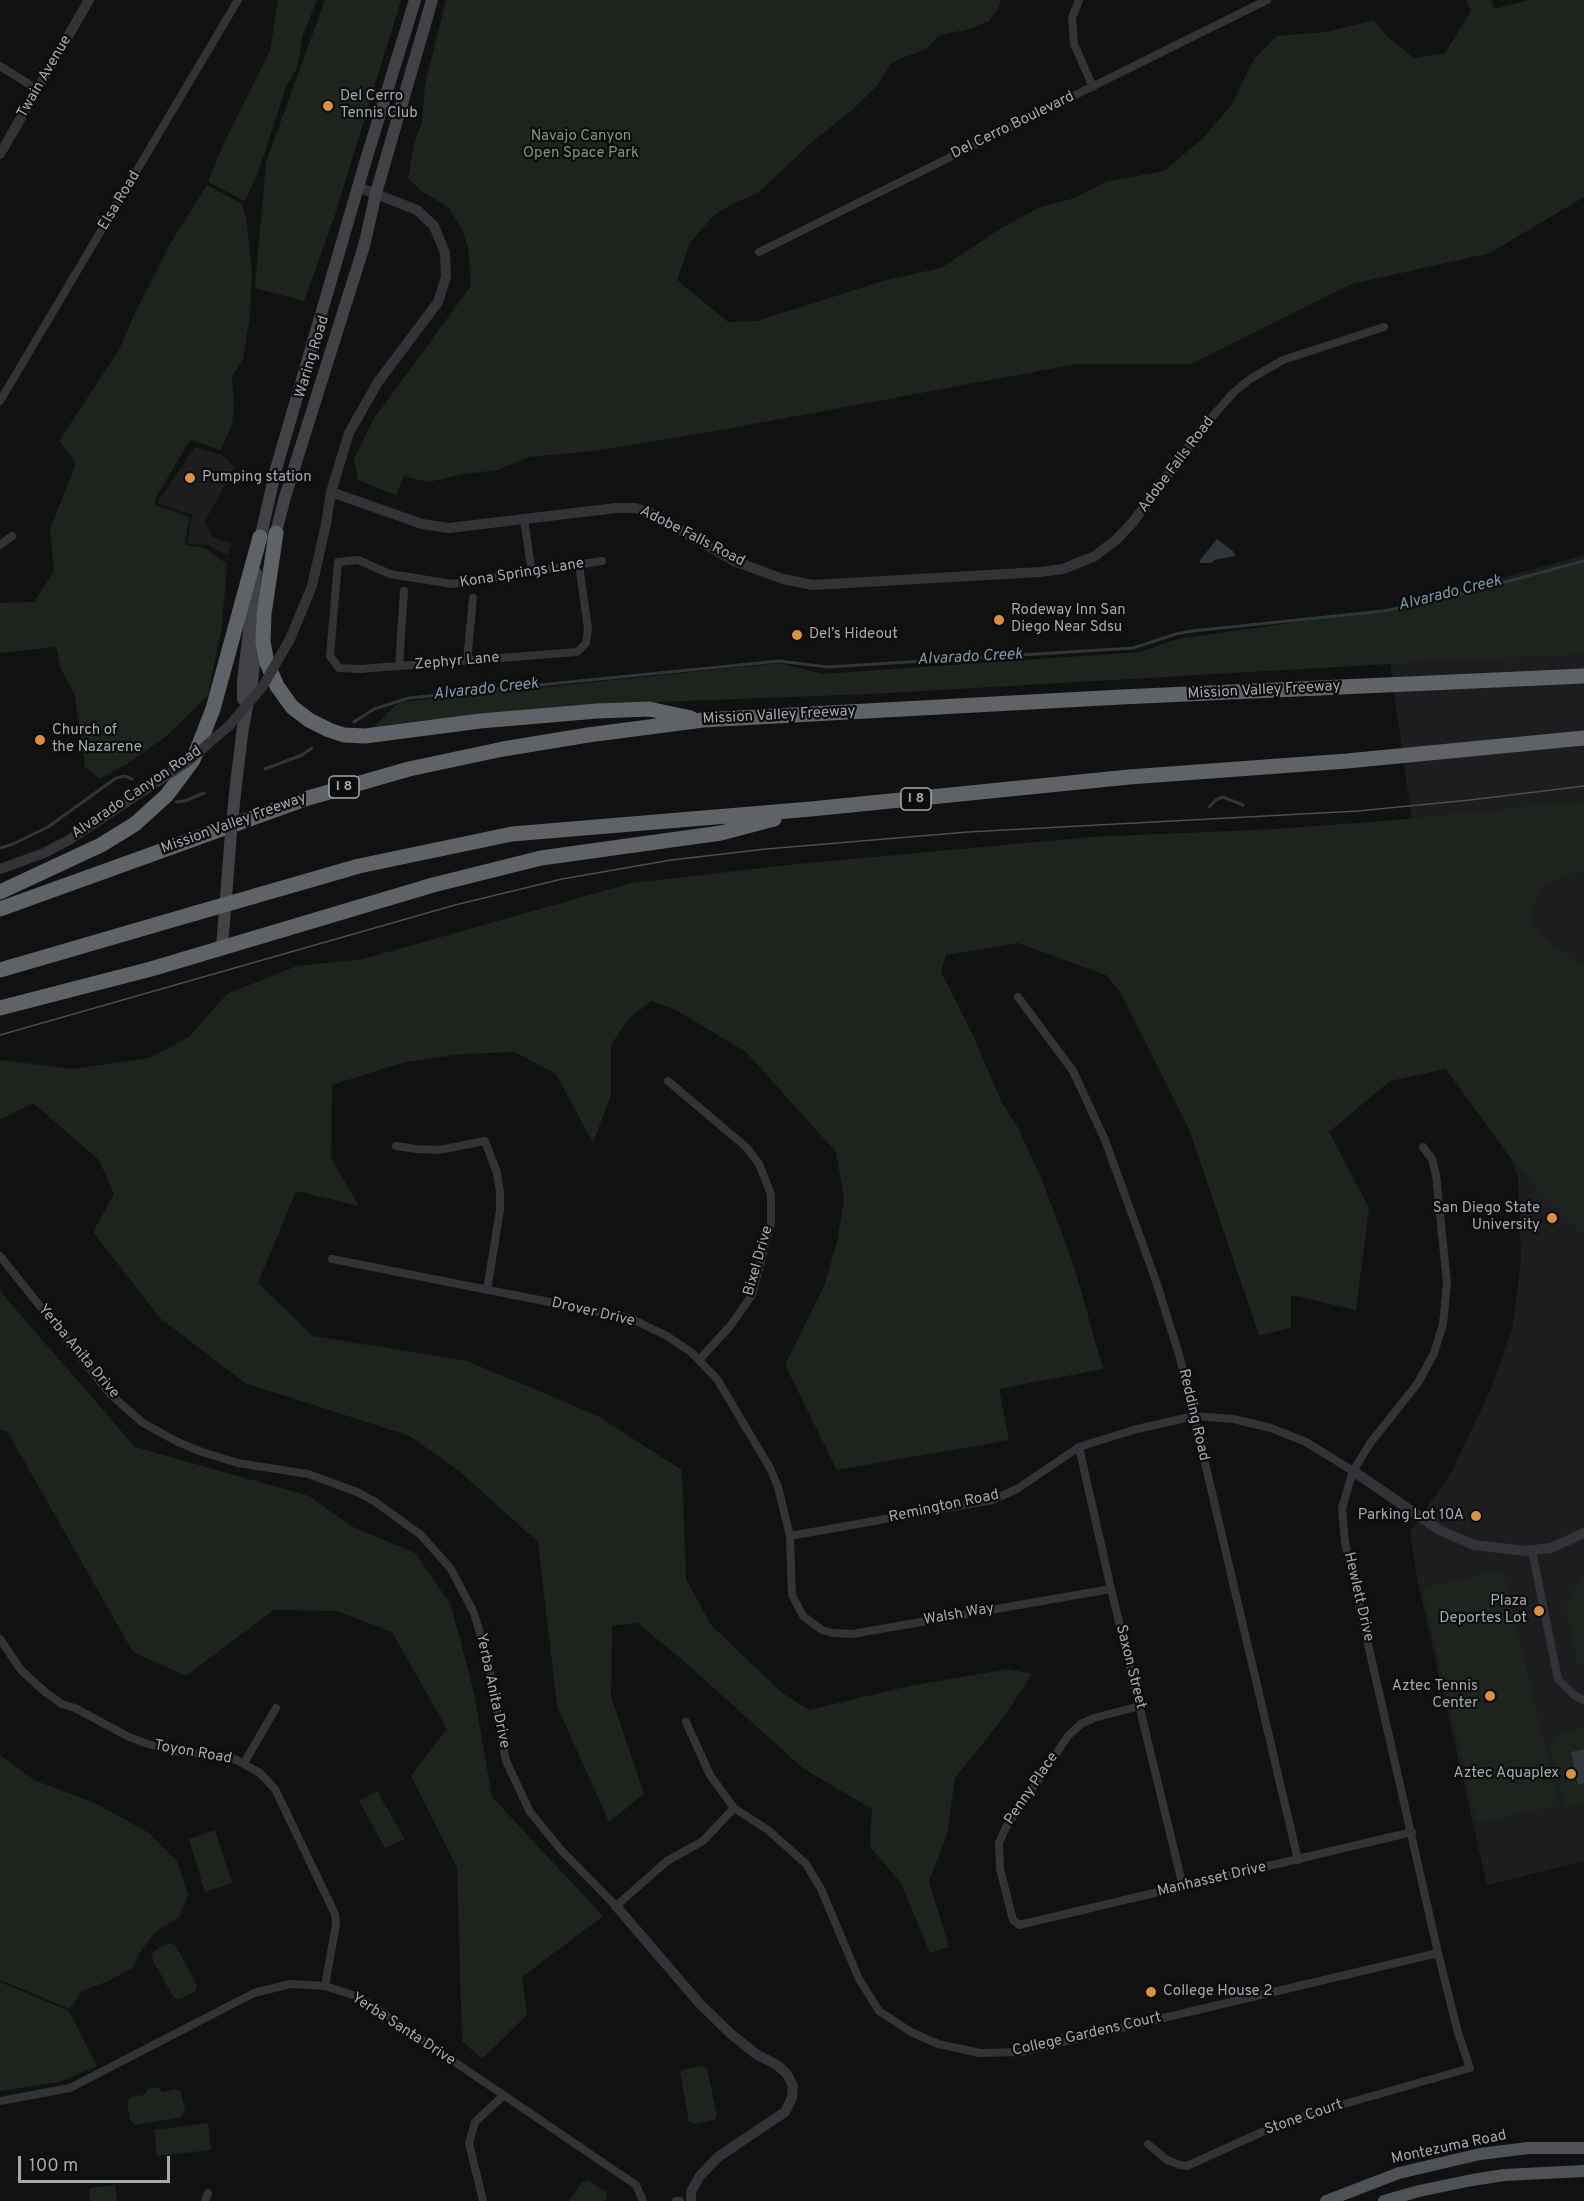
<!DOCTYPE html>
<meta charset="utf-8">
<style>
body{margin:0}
#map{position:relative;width:1584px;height:2201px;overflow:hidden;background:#111112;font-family:Overpass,sans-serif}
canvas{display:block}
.scale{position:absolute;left:18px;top:2156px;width:152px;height:27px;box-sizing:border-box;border:3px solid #a4a9b1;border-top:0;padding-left:8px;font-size:18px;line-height:21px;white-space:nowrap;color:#a4a9b1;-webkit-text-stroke:4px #0c0c0d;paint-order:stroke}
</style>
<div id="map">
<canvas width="1584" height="2201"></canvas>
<div class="scale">100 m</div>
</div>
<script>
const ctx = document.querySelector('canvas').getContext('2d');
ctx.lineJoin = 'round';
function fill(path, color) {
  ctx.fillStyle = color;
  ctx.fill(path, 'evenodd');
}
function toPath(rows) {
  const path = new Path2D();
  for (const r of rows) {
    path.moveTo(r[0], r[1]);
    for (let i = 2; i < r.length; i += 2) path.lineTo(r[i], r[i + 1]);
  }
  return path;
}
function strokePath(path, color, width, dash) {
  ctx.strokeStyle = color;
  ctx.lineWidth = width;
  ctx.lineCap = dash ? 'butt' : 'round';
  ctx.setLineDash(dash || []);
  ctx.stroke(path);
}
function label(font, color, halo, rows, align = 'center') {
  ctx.font = font + ' Overpass,sans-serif';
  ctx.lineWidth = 4.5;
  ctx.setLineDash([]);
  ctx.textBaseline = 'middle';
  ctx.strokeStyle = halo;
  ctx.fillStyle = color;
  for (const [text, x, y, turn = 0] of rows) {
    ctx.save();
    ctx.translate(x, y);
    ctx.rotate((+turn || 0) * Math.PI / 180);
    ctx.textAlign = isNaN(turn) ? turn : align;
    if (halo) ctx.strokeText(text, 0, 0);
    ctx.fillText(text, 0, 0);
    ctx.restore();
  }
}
fill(toPath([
 [195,447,222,455,235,467,205,521,212,537,232,543,228,556,208,545,187,544,192,515,157,503],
 [1584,555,1584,1861,1487,1885,1417,1579,1410,1531,1450,1475,1491,1389,1513,1326,1521,1259,1518,1177,1512,1160,1446,1069,1383,611]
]), '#1d1d1f');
fill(toPath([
 [278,0,317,0,303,35,297,68,286,87,259,170,245,201,208,182,223,145,270,51],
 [325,0,401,0,335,215,304,301,255,288,266,162],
 [446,0,1001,0,998,9,989,21,970,29,940,35,924,50,902,58,891,64,877,86,853,109,813,141,758,193,734,203,714,215,690,243,677,280,728,322,757,321,886,280,941,268,1000,229,1040,207,1075,198,1105,182,1164,171,1202,139,1231,106,1254,59,1277,36,1327,32,1374,20,1387,36,1414,58,1445,53,1471,11,1466,0,1492,0,1494,9,1530,0,1584,0,1584,197,1490,253,1352,284,1191,364,1077,364,716,431,593,451,530,457,497,470,465,474,428,482,404,476,396,495,358,480,354,459,373,420,471,286,468,247,462,230,449,208,420,190,408,178,414,144,422,122,425,84],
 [207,185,241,203,246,217,252,271,250,315,243,360,232,376,234,405,232,424,221,450,190,440,155,499,155,505,189,517,185,545,205,548,227,564,222,625,208,696,164,738,127,764,100,779,85,767,75,696,61,669,56,647,0,653,0,603,34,602,54,571,50,529,74,469,75,462,59,441,119,350,134,315,170,244],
 [1584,561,1584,654,1475,659,871,694,576,705,485,713,373,727,399,702,780,663,822,674,1140,652,1177,639,1415,605],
 [1584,801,1584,871,1575,872,1542,885,1529,919,1543,937,1584,969,1584,1235,1547,1199,1512,1160,1446,1069,1390,1081,1329,1132,1369,1208,1356,1310,1291,1295,1291,1328,1259,1335,1189,1129,1119,990,1106,975,1018,943,946,955,941,972,976,1042,1001,1101,1018,1128,1042,1180,1074,1266,1103,1369,999,1389,1009,1440,837,1470,785,1365,824,1286,837,1242,844,1199,836,1152,746,1052,676,1010,652,1001,629,1018,611,1045,611,1095,593,1143,556,1074,515,1052,462,1054,405,1062,332,1085,331,1158,359,1206,296,1191,258,1283,313,1336,467,1361,596,1415,682,1470,686,1579,711,1625,781,1692,809,1710,909,1686,1008,1669,1032,1674,1004,1717,955,1778,947,1835,929,1881,949,1947,930,1953,901,1883,870,1847,872,1809,804,1769,687,1664,638,1623,612,1626,611,1696,644,1794,609,1822,557,1706,538,1542,460,1472,410,1436,245,1383,160,1318,93,1232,114,1194,99,1160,33,1103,0,1120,0,1060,72,1069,149,1058,189,1037,227,994,297,966,363,959,632,883,797,864,1091,837,1275,829,1396,820],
 [0,1291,135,1447,309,1496,351,1526,415,1553,451,1605,474,1693,492,1797,603,1916,522,1977,527,2015,482,2059,462,2041,457,1868,411,1776,447,1729,392,1632,337,1611,274,1610,186,1676,133,1652,7,1431,0,1430],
 [1497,1571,1504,1574,1557,1799,1552,1806,1482,1823,1476,1818,1423,1593,1427,1587],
 [1584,1573,1584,1664,1578,1665,1566,1607,1579,1578],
 [1584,1728,1584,1804,1565,1808,1550,1743,1554,1742,1553,1736],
 [0,1755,36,1781,95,1803,149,1833,177,1861,188,1895,179,1917,154,1933,139,1954,133,1968,106,1982,82,1991,70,2009,0,1980],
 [377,1791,405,1839,385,1848,359,1801],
 [215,1830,232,1883,205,1892,189,1839],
 [169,1943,175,1945,197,1985,195,1991,180,1999,174,1998,151,1957,154,1951],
 [0,1982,69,2011,97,2066,60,2082,0,2091],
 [703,2066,707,2069,717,2116,714,2120,694,2124,689,2121,680,2073,682,2070],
 [157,2087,163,2092,176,2089,181,2092,185,2111,181,2117,135,2125,130,2120,127,2102,131,2097,144,2095,148,2089],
 [208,2123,211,2150,157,2156,154,2130],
 [588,2180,606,2192,607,2197,605,2201,569,2201,582,2182],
 [115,2185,117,2201,90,2201,89,2190,92,2188]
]), '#1d241e');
fill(toPath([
 [1217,539,1234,552,1235,556,1214,560,1211,563,1200,563,1200,560],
 [1584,1749,1584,1783,1578,1785,1571,1752]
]), '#2e363a');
strokePath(toPath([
 [354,722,374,709,409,698,779,661,828,667,1133,648,1176,634,1192,631,1383,611,1434,601,1584,561],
 [265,769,302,755,312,748],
 [176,802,185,801,204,793],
 [1209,807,1216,800,1223,797,1243,805],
 [0,848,13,844,48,827,116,778,125,776,132,779]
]), '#2e363a', 3);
strokePath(toPath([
 [1079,0,1072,18,1074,44,1093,87],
 [0,66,38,90],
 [759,252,1267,0],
 [0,401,238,0],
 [1204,426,1234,392,1250,379,1283,360,1384,327],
 [524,520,532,573],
 [0,545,12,536],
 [579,565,588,629,586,643,577,652,360,669,339,668,330,656,338,562,358,560,390,574,452,584,602,561],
 [467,661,473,598],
 [399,666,404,591],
 [1018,997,1073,1071,1105,1140,1156,1281,1180,1358,1194,1416,1298,1860],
 [668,1081,746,1147,759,1164,771,1194,771,1223,752,1295,731,1325,700,1359],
 [396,1146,416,1149,439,1150,485,1141,497,1173,500,1191,500,1210,487,1290],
 [0,1256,110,1394,143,1423,178,1442,202,1452,238,1463,308,1474,357,1492,374,1501,421,1535,451,1569,474,1613,488,1661,506,1761,530,1812,562,1851,616,1906,667,1861,703,1841,734,1808],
 [332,1259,630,1318,667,1336,691,1352,717,1379,770,1468,778,1487,790,1536,792,1595,803,1616,822,1630,833,1633,852,1634,1111,1589],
 [1079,1447,1111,1589,1183,1887],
 [790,1536,992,1500,1017,1489,1079,1447,1133,1430,1194,1416,1233,1419,1271,1428,1306,1442,1353,1471],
 [1532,1551,1558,1679,1575,1696,1584,1700],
 [0,1639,21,1670,45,1692,62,1704,75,1708,129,1737,148,1744,178,1752,231,1757,260,1773,275,1789,335,1914,336,1924,325,1986],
 [1140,1706,1094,1718,1081,1724,1068,1736,1006,1827,999,1843,1000,1869,1013,1920,1019,1925,1412,1832],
 [686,1722,710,1775,734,1808,768,1830,806,1864,821,1889,859,1979,879,2011,911,2032,938,2044,980,2053,1020,2052,1438,1953],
 [244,1763,276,1708],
 [0,2101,70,2088,254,1993,290,1984,325,1986,359,1997,636,2185,643,2201],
 [1148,2144,1167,2160,1180,2165,1187,2166,1262,2132,1313,2113,1470,2068,1458,2033,1438,1953,1345,1542,1342,1508,1353,1471,1371,1442,1418,1383,1434,1353,1443,1324,1447,1283,1436,1175,1432,1159,1423,1147],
 [205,2201,208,2193],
 [483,2201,469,2143,475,2122,503,2096],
 [676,2201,680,2201]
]), '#323336', 8);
strokePath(toPath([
 [0,154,89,0],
 [331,492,422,524,449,528,616,508,635,508,649,512,734,561,783,579,813,585,1040,572,1063,569,1095,556,1117,539,1133,522,1204,426],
 [326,524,331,492,349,433,378,382,438,302,446,277,445,253,434,226,417,210,358,187],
 [1353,1471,1441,1531,1474,1545,1526,1551,1551,1548,1584,1533],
 [616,1906,700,2004,731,2034,756,2054,777,2065,787,2074,793,2086,792,2098,785,2112,718,2157,699,2177,691,2192,691,2201]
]), '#323336', 10);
strokePath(toPath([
 [274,540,285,497,364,246,376,193,432,0],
 [259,544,276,469,365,163,415,0],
 [243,699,243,681,256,573],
 [236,784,243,727,252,682,258,628],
 [222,947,231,833]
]), '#404246', 12);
strokePath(toPath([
 [1326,2201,1399,2173,1480,2154,1528,2148,1584,2148],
 [1384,2201,1419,2191,1472,2180,1504,2175,1584,2171]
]), '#4e5155', 12);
strokePath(toPath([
 [276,533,264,614,263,642,267,663,277,686,292,707,309,720,329,730,344,735,365,736,480,721,597,711,649,709,691,718],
 [0,892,101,845,135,824,167,795,193,760,213,709,260,537],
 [255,896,359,866,512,834,811,809,1129,777,1347,761,1584,738],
 [0,909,308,798,409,769,503,749,588,735,703,720,1121,697,1584,676],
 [0,970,196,913],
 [0,1008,151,969,433,885,541,858,721,833,774,819]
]), '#5f6267', 15);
strokePath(toPath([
 [0,1035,455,905,562,879,671,860,766,849,968,832,1358,811,1470,800,1584,786]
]), '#4b4d51', 1.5);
strokePath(toPath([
 [0,869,44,853,69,840,187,762,230,725,263,686,290,639,312,586,326,524]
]), '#323336', 10);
strokePath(toPath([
 [231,833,236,784]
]), '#404246', 12);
strokePath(toPath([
 [196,913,255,896]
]), '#5f6267', 15);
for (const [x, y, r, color] of [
 [328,106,6,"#d99141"],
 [190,478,6,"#d99141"],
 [999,620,6,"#d99141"],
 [797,635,6,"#d99141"],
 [40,740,6,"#d99141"],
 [1552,1218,6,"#d99141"],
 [1476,1516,6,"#d99141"],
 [1539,1611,6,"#d99141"],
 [1490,1696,6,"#d99141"],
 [1571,1774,6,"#d99141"],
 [1151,1992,6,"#d99141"]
]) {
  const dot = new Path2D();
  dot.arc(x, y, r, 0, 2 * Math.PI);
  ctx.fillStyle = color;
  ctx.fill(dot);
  strokePath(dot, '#0c0c0d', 2);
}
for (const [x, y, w] of [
 [344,787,30],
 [916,799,30]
]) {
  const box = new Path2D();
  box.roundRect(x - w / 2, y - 11, w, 22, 4.5);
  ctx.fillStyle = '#0c0c0d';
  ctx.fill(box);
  strokePath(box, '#a4a9b1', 1.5);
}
label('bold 14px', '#a4a9b1', null, [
 ["I 8",344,787],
 ["I 8",916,799]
]);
label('15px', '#a4a9b1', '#0c0c0d', [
 ["Twain Avenue",45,77,-60],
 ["Del Cerro Boulevard",1013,126,-26],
 ["Elsa Road",120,201,-59],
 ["Waring Road",313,357,-73],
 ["Adobe Falls Road",1177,465,-53],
 ["Adobe Falls Road",692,537,27],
 ["Kona Springs Lane",522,574,-9],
 ["Zephyr Lane",457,662,-5],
 ["Mission Valley Freeway",1264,691,-3],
 ["Mission Valley Freeway",779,716,-3],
 ["Alvarado Canyon Road",137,793,-34],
 ["Mission Valley Freeway",234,824,-20],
 ["Bixel Drive",759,1261,-74],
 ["Drover Drive",593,1313,13],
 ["Yerba Anita Drive",78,1352,50],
 ["Redding Road",1193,1415,77],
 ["Remington Road",944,1507,-12],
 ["Hewlett Drive",1358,1597,77],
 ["Walsh Way",959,1615,-10],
 ["Saxon Street",1130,1667,76],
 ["Yerba Anita Drive",492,1691,78],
 ["Toyon Road",193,1753,10],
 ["Penny Place",1032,1789,-56],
 ["Manhasset Drive",1212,1880,-13],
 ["Yerba Santa Drive",403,2030,33],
 ["College Gardens Court",1087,2035,-13],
 ["Stone Court",1304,2118,-19],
 ["Montezuma Road",1449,2148,-12]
]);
label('15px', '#a4a9b1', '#0c0c0d', [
 ["Del Cerro",340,97],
 ["Tennis Club",340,114],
 ["Pumping station",202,478],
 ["Rodeway Inn San",1011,611],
 ["Diego Near Sdsu",1011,628],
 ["Del’s Hideout",809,635],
 ["Church of",52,731],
 ["the Nazarene",52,748],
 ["San Diego State",1540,1209,"right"],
 ["University",1540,1226,"right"],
 ["Parking Lot 10A",1464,1516,"right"],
 ["Plaza",1527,1602,"right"],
 ["Deportes Lot",1527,1619,"right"],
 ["Aztec Tennis",1478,1687,"right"],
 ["Center",1478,1704,"right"],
 ["Aztec Aquaplex",1559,1774,"right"],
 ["College House 2",1163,1992]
], 'left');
label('15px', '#7f997d', '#0c0c0d', [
 ["Navajo Canyon",581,137],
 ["Open Space Park",581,154]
]);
label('italic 16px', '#7e9aa8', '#0c0c0d', [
 ["Alvarado Creek",1450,594,-14],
 ["Alvarado Creek",970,658,-3],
 ["Alvarado Creek",486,690,-6]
]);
</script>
